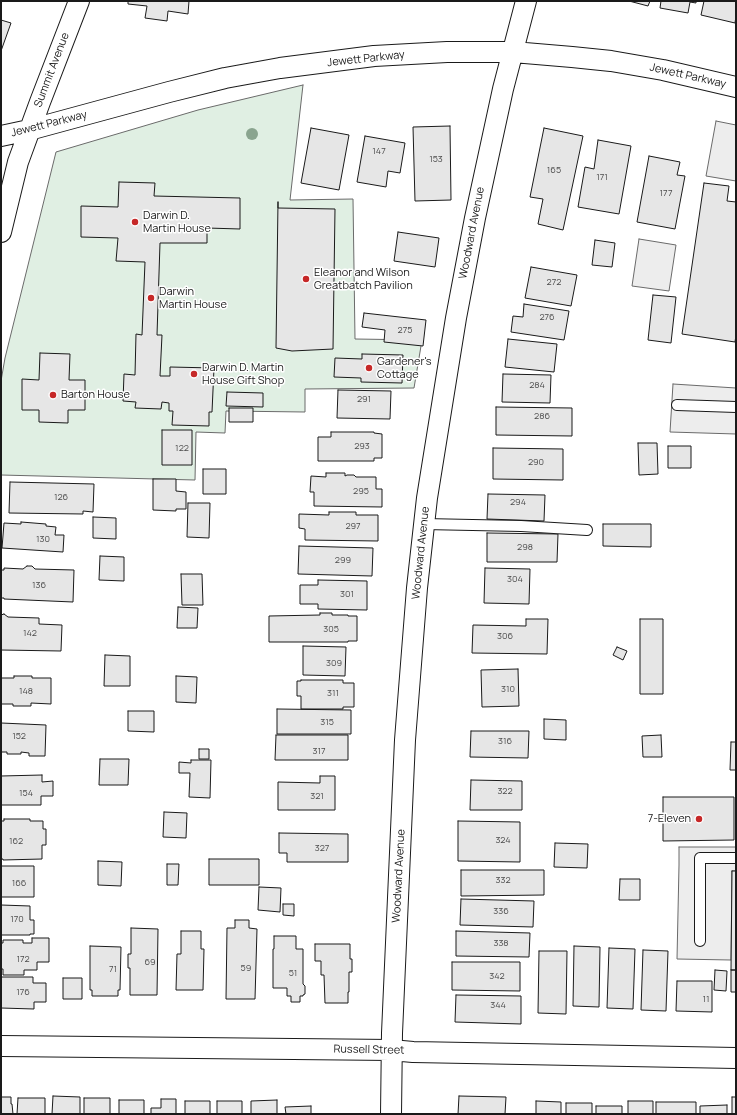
<!DOCTYPE html>
<style>
body{margin:0}
#map{position:relative;width:737px;height:1115px;overflow:hidden;background:#fff;font-family:Manrope,sans-serif}
canvas{display:block}
.frame{position:absolute;inset:0;border:2px solid #1a1a1a;pointer-events:none}
</style>
<div id="map">
<canvas width="737" height="1115"></canvas>
<div class="frame"></div>
</div>
<script>
const ctx = document.querySelector('canvas').getContext('2d');
ctx.lineJoin = 'round';
function fill(path, color) {
  ctx.fillStyle = color;
  ctx.fill(path, 'evenodd');
}
function toPath(rows) {
  const path = new Path2D();
  for (const r of rows) {
    path.moveTo(r[0], r[1]);
    for (let i = 2; i < r.length; i += 2) path.lineTo(r[i], r[i + 1]);
  }
  return path;
}
function strokePath(path, color, width, dash) {
  ctx.strokeStyle = color;
  ctx.lineWidth = width;
  ctx.lineCap = dash ? 'butt' : 'round';
  ctx.setLineDash(dash || []);
  ctx.stroke(path);
}
function label(font, color, halo, rows, align = 'center') {
  ctx.font = font + ' Manrope,sans-serif';
  ctx.lineWidth = 3;
  ctx.setLineDash([]);
  ctx.textBaseline = 'middle';
  ctx.strokeStyle = halo;
  ctx.fillStyle = color;
  for (const [text, x, y, turn = 0] of rows) {
    ctx.save();
    ctx.translate(x, y);
    ctx.rotate((+turn || 0) * Math.PI / 180);
    ctx.textAlign = isNaN(turn) ? turn : align;
    if (halo) ctx.strokeText(text, 0, 0);
    ctx.fillText(text, 0, 0);
    ctx.restore();
  }
}
const green = toPath([
 [303,85,290,200,353,199,355,339,422,340,414,388,305,389,305,412,226,411,225,433,196,432,195,480,1,475,1,381,5,358,56,152,198,110,303,85]
]);
fill(green, '#e0efe3');
strokePath(green, '#6a6a6a', 1);
const parking = toPath([
 [716,121,736,125,736,181,706,176,716,121],
 [639,239,676,245,669,291,632,286,639,239],
 [673,384,736,388,736,434,670,432,673,384],
 [679,847,736,847,736,871,732,871,731,960,677,959,679,865,679,847]
]);
fill(parking, '#ededed');
strokePath(parking, '#6a6a6a', 1);
const building = toPath([
 [128,1,189,1,188,14,168,11,167,21,145,18,147,6,128,4,128,1],
 [629,1,650,1,648,6,629,1],
 [661,1,696,1,696,3,690,2,688,13,660,8,661,1],
 [704,1,736,1,736,16,735,23,701,15,704,1],
 [1,20,11,23,1,51,1,20],
 [450,126,451,200,415,201,413,127,450,126],
 [311,128,349,135,339,190,301,183,311,128],
 [544,128,583,136,563,230,538,224,543,199,530,197,544,128],
 [365,136,405,143,400,173,388,171,386,187,357,182,365,136],
 [598,140,631,146,619,214,578,207,585,167,594,169,598,140],
 [649,156,680,162,677,175,685,176,675,229,637,222,649,156],
 [119,182,155,183,154,196,240,198,240,229,207,228,207,243,160,243,157,335,162,335,160,376,170,376,170,367,214,368,212,412,209,412,209,426,172,425,173,411,169,411,169,403,162,402,161,409,135,408,136,402,123,401,124,374,135,375,136,334,142,335,145,262,116,261,118,238,81,237,81,206,118,207,119,182],
 [704,183,729,186,727,201,736,202,736,335,735,342,682,334,704,183],
 [278,202,278,208,335,209,333,349,292,351,276,348,278,202],
 [398,232,439,238,435,267,394,261,398,232],
 [595,240,615,243,612,267,592,265,595,240],
 [531,267,577,275,571,306,525,298,531,267],
 [653,295,676,297,671,343,648,340,653,295],
 [524,304,569,311,564,340,511,332,513,316,523,317,524,304],
 [364,313,426,320,423,346,384,342,385,330,362,327,364,313],
 [508,339,557,344,554,372,505,367,508,339],
 [40,353,70,354,69,380,85,380,85,410,68,410,68,423,39,422,39,410,22,410,22,379,39,380,40,353],
 [362,354,403,355,402,383,361,382,361,378,334,377,335,358,362,359,362,354],
 [503,374,551,375,550,403,502,402,503,374],
 [338,390,391,391,390,419,337,418,338,390],
 [227,392,263,393,263,407,226,406,227,392],
 [496,407,572,408,572,436,496,435,496,407],
 [229,408,253,408,253,422,229,422,229,408],
 [162,430,192,430,192,465,162,465,162,430],
 [331,432,374,432,374,433,382,434,382,458,374,458,374,461,318,461,318,437,331,437,331,432],
 [638,443,657,443,658,474,639,475,638,443],
 [668,446,691,446,691,468,668,468,668,446],
 [493,448,563,449,563,480,493,479,493,448],
 [203,469,226,469,226,494,203,494,203,469],
 [326,473,345,473,345,476,347,475,354,475,356,477,376,477,376,489,382,489,382,507,314,506,314,492,310,492,311,476,326,477,326,473],
 [153,479,176,479,176,491,186,492,186,509,176,509,176,511,153,510,153,479],
 [10,482,94,484,93,512,83,511,83,514,9,513,10,482],
 [488,494,545,495,544,521,487,519,488,494],
 [188,503,210,503,209,538,187,537,188,503],
 [329,512,356,512,356,515,378,515,378,541,305,540,305,529,299,528,299,514,329,515,329,512],
 [93,517,116,518,116,539,93,538,93,517],
 [21,522,46,524,46,526,56,527,55,535,64,535,63,552,2,548,4,523,21,524,21,522],
 [603,524,651,524,651,547,603,546,603,524],
 [487,533,558,534,557,562,487,562,487,533],
 [299,546,373,548,372,576,298,574,299,546],
 [100,556,124,557,124,581,99,580,100,556],
 [27,566,32,566,35,569,74,570,73,602,4,599,4,598,1,598,1,570,4,570,4,568,23,569,27,566],
 [485,568,530,569,529,604,484,603,485,568],
 [181,574,202,574,203,605,182,605,181,574],
 [318,580,367,581,367,610,318,609,318,604,300,604,300,585,318,585,318,580],
 [178,607,198,608,197,628,177,628,178,607],
 [320,613,332,613,332,615,348,615,348,616,357,616,357,641,348,641,348,642,269,642,269,616,320,615,320,613],
 [4,614,8,617,39,618,39,624,62,625,61,651,1,650,1,615,4,614],
 [526,619,548,619,547,654,472,653,473,625,526,626,526,619],
 [640,619,663,619,663,694,640,694,640,619],
 [303,646,346,647,345,676,303,675,303,646],
 [617,647,627,651,623,660,613,655,617,647],
 [105,655,130,656,130,686,104,686,105,655],
 [518,669,519,706,482,707,481,670,518,669],
 [14,676,32,676,32,678,51,678,51,704,31,703,31,706,13,706,13,704,1,704,1,678,14,678,14,676],
 [176,676,197,677,196,703,176,702,176,676],
 [301,680,343,680,343,683,354,683,354,707,343,707,343,709,301,709,301,696,297,696,297,681,301,681,301,680],
 [277,709,351,710,351,734,277,734,277,709],
 [128,711,154,711,154,732,128,731,128,711],
 [544,719,566,720,566,740,544,739,544,719],
 [1,723,46,725,45,756,29,756,29,753,21,752,21,754,7,754,7,752,1,752,1,723],
 [471,731,529,731,528,758,470,757,471,731],
 [276,735,348,735,348,760,275,760,276,735],
 [661,735,662,757,643,757,642,736,661,735],
 [731,742,736,742,736,770,730,770,731,742],
 [199,749,209,749,209,759,199,759,199,749],
 [100,759,129,759,128,785,99,785,100,759],
 [191,760,211,760,210,798,189,797,190,773,179,773,179,762,191,763,191,760],
 [42,775,42,782,53,781,53,796,41,796,41,805,1,805,1,776,42,775],
 [320,776,335,776,335,810,278,810,278,782,320,783,320,776],
 [471,780,522,781,522,810,470,810,471,780],
 [663,797,734,797,734,840,663,841,663,797],
 [164,812,187,813,186,838,163,837,164,812],
 [4,819,30,819,30,821,43,821,43,829,46,829,46,845,42,845,42,859,3,860,3,859,1,859,1,821,4,821,4,819],
 [458,821,520,822,520,862,458,861,458,821],
 [279,833,348,834,348,862,287,862,287,853,279,853,279,833],
 [555,843,588,844,587,868,554,867,555,843],
 [209,859,259,859,259,885,209,885,209,859],
 [98,861,122,862,121,886,98,885,98,861],
 [167,864,179,864,178,885,167,885,167,864],
 [1,866,34,866,34,897,1,897,1,866],
 [461,870,544,870,544,895,461,896,461,870],
 [732,871,736,871,736,970,731,970,732,871],
 [620,879,640,879,640,900,619,900,620,879],
 [259,887,281,888,280,912,258,910,259,887],
 [461,899,534,901,533,927,460,925,461,899],
 [283,904,294,904,294,916,283,915,283,904],
 [1,905,30,906,30,920,34,920,34,934,30,934,30,935,1,935,1,905],
 [235,920,249,920,249,928,257,929,255,999,226,999,227,928,235,928,235,920],
 [131,928,158,929,157,995,130,995,130,968,128,968,128,954,131,954,131,928],
 [181,931,201,931,201,949,204,949,203,990,176,990,177,954,181,954,181,931],
 [456,931,530,933,529,957,456,956,456,931],
 [274,936,296,936,296,949,303,949,303,984,305,986,305,994,303,995,303,996,300,996,300,1002,291,1002,291,996,287,996,287,988,273,988,273,949,274,949,274,936],
 [32,938,49,938,49,962,37,962,37,970,24,970,24,975,3,975,3,969,1,969,1,943,3,943,3,940,23,940,23,943,32,943,32,938],
 [315,944,350,944,350,959,352,959,352,972,349,972,349,992,348,992,348,1003,325,1003,324,975,321,975,321,961,315,961,315,944],
 [90,946,121,947,120,990,118,990,118,996,92,996,92,990,90,990,90,946],
 [574,946,600,947,599,1007,573,1006,574,946],
 [609,948,635,949,633,1009,607,1008,609,948],
 [643,950,668,951,666,1011,641,1010,643,950],
 [539,951,567,951,566,1014,538,1013,539,951],
 [452,962,520,962,520,991,452,990,452,962],
 [715,970,727,971,726,991,714,990,715,970],
 [731,970,736,970,736,992,731,992,731,970],
 [1,977,33,977,33,983,46,983,46,1002,34,1002,34,1009,1,1008,1,977],
 [63,978,82,978,82,999,63,999,63,978],
 [677,981,712,981,712,1012,676,1011,677,981],
 [456,995,521,996,521,1024,455,1022,456,995],
 [53,1096,80,1097,80,1114,52,1114,53,1096],
 [459,1096,506,1097,505,1114,458,1114,459,1096],
 [1,1097,11,1097,11,1104,12,1104,13,1114,1,1114,1,1097],
 [732,1097,736,1097,736,1114,732,1114,732,1097],
 [18,1098,45,1098,45,1114,17,1114,18,1098],
 [84,1098,110,1098,110,1114,84,1114,84,1098],
 [161,1099,176,1099,176,1114,151,1114,151,1108,161,1108,161,1099],
 [119,1100,144,1100,144,1114,119,1114,119,1100],
 [277,1100,277,1114,251,1114,251,1101,277,1100],
 [185,1101,210,1101,210,1114,185,1114,185,1101],
 [217,1101,242,1101,242,1114,217,1114,217,1101],
 [536,1101,561,1102,561,1114,536,1114,536,1101],
 [628,1101,653,1101,653,1114,628,1114,628,1101],
 [656,1102,696,1102,696,1114,656,1114,656,1102],
 [566,1103,592,1103,592,1114,566,1114,566,1103],
 [727,1105,727,1114,700,1114,700,1106,727,1105],
 [311,1106,311,1114,286,1114,285,1107,311,1106],
 [596,1106,622,1106,622,1114,596,1114,596,1106]
]);
fill(building, '#e6e6e6');
strokePath(building, '#1a1a1a', 1);
const service = toPath([
 [677,405,736,407],
 [424,524,521,526,587,530],
 [700,941,700,858,736,858]
]);
const minor = toPath([
 [1,136,29,130,169,92,225,78,280,68,374,56,447,52,513,52,572,57,611,61,663,70,736,87],
 [1,232,18,162,40,102,79,1],
 [1,1046,391,1050,413,1052,736,1058],
 [391,1114,392,1033,405,740,417,588,427,498,456,318,475,218,503,89,526,1]
]);
strokePath(service, '#1a1a1a', 12);
strokePath(minor, '#1a1a1a', 22);
strokePath(service, '#fff', 10);
strokePath(minor, '#fff', 20);
ctx.fillStyle = '#8aa48f';
for (const [x, y] of [
 [252,134]
]) {
  ctx.beginPath();
  ctx.arc(x, y, 6, 0, 2 * Math.PI);
  ctx.fill();
}
for (const [x, y, r, color] of [
 [135,222,4,"#c62828"],
 [306,279,4,"#c62828"],
 [151,298,4,"#c62828"],
 [369,368,4,"#c62828"],
 [194,374,4,"#c62828"],
 [53,395,4,"#c62828"],
 [699,819,4,"#c62828"]
]) {
  const dot = new Path2D();
  dot.arc(x, y, r, 0, 2 * Math.PI);
  ctx.fillStyle = color;
  ctx.fill(dot);
  strokePath(dot, '#fff', 1.5);
}
label('9px', '#4d4d4d', null, [
 ["147",379,151],
 ["153",436,159],
 ["165",554,170],
 ["171",602,177],
 ["177",666,193],
 ["272",554,282],
 ["276",547,317],
 ["275",405,330],
 ["284",537,385],
 ["291",364,399],
 ["286",542,416],
 ["293",362,446],
 ["122",182,448],
 ["290",536,462],
 ["295",361,491],
 ["126",61,497],
 ["294",518,502],
 ["297",353,526],
 ["130",43,539],
 ["298",525,547],
 ["299",343,560],
 ["304",515,579],
 ["136",39,585],
 ["301",347,594],
 ["305",331,629],
 ["142",30,633],
 ["306",505,636],
 ["309",334,663],
 ["310",508,689],
 ["148",26,691],
 ["311",333,693],
 ["315",327,722],
 ["152",19,736],
 ["316",505,741],
 ["317",319,751],
 ["322",505,791],
 ["154",26,793],
 ["321",317,796],
 ["324",503,840],
 ["162",16,841],
 ["327",322,848],
 ["332",503,880],
 ["166",19,883],
 ["336",501,911],
 ["170",17,919],
 ["338",501,943],
 ["172",23,959],
 ["69",150,962],
 ["59",246,968],
 ["71",113,969],
 ["51",293,973],
 ["342",497,976],
 ["176",23,992],
 ["11",706,999],
 ["344",498,1005]
]);
label('11px', '#1a1a1a', '#fff', [
 ["Jewett Parkway",366,59,-6],
 ["Summit Avenue",52,70,-69],
 ["Jewett Parkway",688,76,13],
 ["Jewett Parkway",49,124,-14],
 ["Woodward Avenue",472,233,-79],
 ["Woodward Avenue",421,553,-84],
 ["Woodward Avenue",399,876,-87],
 ["Russell Street",369,1050,1]
]);
label('11px', '#1a1a1a', '#fff', [
 ["Darwin D.",143,216],
 ["Martin House",143,229],
 ["Eleanor and Wilson",314,273],
 ["Greatbatch Pavilion",314,286],
 ["Darwin",159,292],
 ["Martin House",159,305],
 ["Gardener's",377,362],
 ["Cottage",377,375],
 ["Darwin D. Martin",202,368],
 ["House Gift Shop",202,381],
 ["Barton House",61,395],
 ["7-Eleven",691,819,"right"]
], 'left');
</script>
